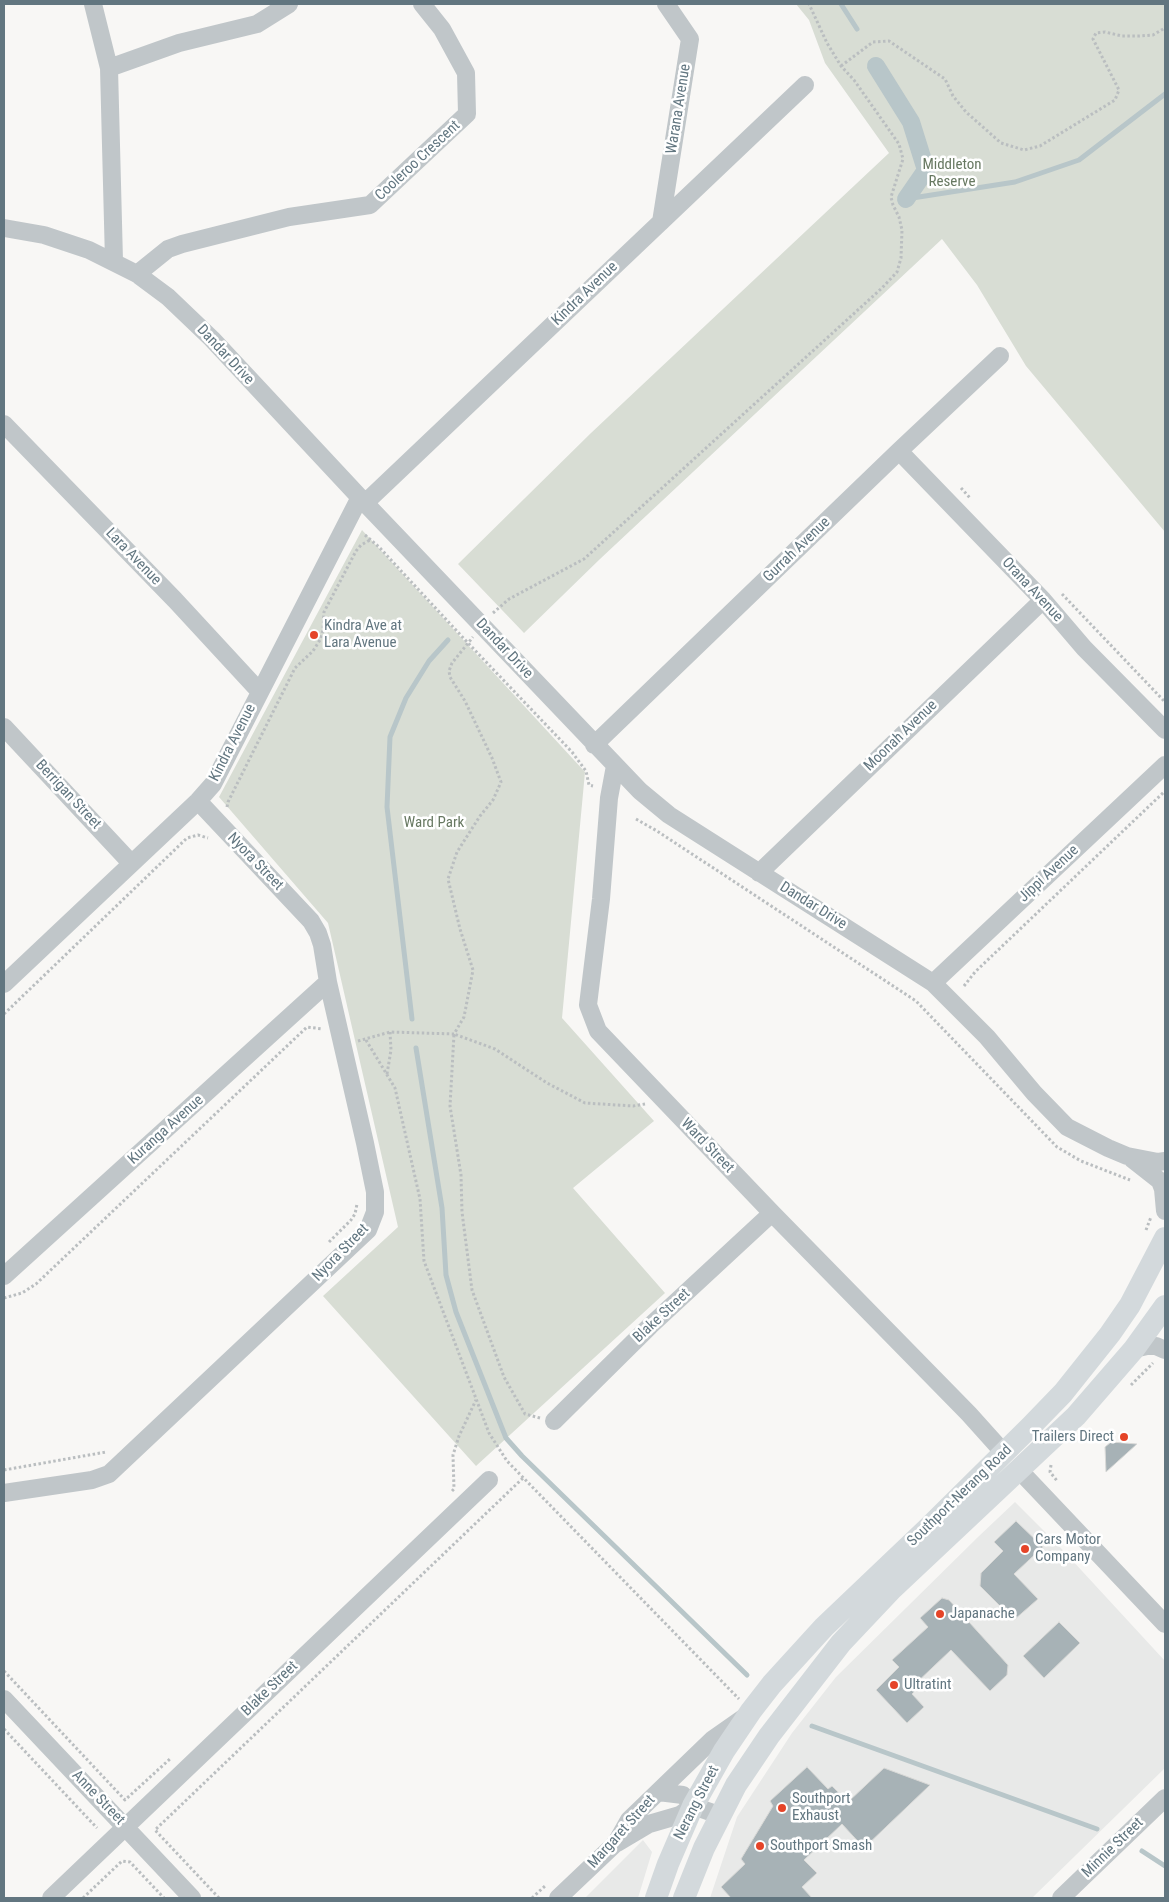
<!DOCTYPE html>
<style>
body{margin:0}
#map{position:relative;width:1169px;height:1902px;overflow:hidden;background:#f8f7f5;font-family:"Roboto Condensed",sans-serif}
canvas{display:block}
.frame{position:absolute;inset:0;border:5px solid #627680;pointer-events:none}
</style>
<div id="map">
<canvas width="1169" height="1902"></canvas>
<div class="frame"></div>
</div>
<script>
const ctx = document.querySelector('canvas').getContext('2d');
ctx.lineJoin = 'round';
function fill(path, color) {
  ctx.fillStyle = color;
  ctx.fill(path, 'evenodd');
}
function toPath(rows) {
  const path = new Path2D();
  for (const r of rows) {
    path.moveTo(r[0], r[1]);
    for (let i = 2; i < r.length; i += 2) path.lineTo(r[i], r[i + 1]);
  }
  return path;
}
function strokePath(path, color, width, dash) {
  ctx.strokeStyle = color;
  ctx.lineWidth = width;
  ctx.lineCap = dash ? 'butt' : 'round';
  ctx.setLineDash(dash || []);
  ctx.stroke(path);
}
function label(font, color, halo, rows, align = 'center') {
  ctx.font = font + ' "Roboto Condensed",sans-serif';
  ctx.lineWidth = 5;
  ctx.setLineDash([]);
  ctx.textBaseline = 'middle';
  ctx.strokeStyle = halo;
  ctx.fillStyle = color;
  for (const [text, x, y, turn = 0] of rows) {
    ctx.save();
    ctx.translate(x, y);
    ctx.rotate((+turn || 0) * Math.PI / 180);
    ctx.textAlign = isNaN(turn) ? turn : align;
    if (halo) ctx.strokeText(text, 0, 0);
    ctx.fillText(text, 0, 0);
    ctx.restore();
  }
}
fill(toPath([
 [1015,1502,1059,1546,1165,1661,1165,1768,1032,1898,710,1898,737,1817,792,1733,836,1677,978,1537],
 [643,1840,652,1852,638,1898,585,1898]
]), '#e8e9e8');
fill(toPath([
 [796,4,1165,4,1165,532,1026,366,977,285,942,239,600,559,524,633,458,564,591,433,889,153,825,63,809,20],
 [362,530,585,772,562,1018,654,1121,573,1188,665,1293,476,1466,323,1296,398,1227,328,923,219,797]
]), '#d8ddd4');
strokePath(toPath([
 [841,4,857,29],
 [906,199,1015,182,1079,160,1165,94],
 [412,1019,387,807,390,737,406,698,429,661,448,640],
 [416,1048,442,1208,446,1275,456,1312,506,1438,522,1456,747,1675],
 [812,1726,1097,1829],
 [1142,1851,1165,1866]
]), '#b8c6c9', 5);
strokePath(toPath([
 [876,66,911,122,926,170,906,199]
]), '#b8c6c9', 18);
const building = toPath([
 [1111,1442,1137,1444,1106,1472,1105,1447,1111,1442],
 [1016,1521,1043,1547,1014,1574,1038,1599,1014,1620,980,1586,981,1573,1003,1551,994,1542,1016,1521],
 [942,1598,949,1600,1008,1665,1007,1675,990,1691,951,1650,913,1686,917,1689,912,1694,924,1707,907,1723,876,1690,899,1667,892,1660,928,1627,920,1618,942,1598],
 [1059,1622,1080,1643,1044,1678,1023,1656,1059,1622],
 [807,1767,828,1789,832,1786,848,1802,884,1768,930,1785,864,1848,842,1824,804,1860,817,1873,802,1887,812,1898,731,1898,721,1887,745,1864,741,1859,773,1806,770,1801,807,1767]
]);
fill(building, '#a7b2b6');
strokePath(building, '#d9d9d7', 1);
strokePath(toPath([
 [841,66,873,42,889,41,945,79,953,96,966,112,1001,143,1024,150,1040,146,1115,100,1119,90,1093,39,1096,33,1105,32,1122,36,1139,36,1153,35,1165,28],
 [961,488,971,499],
 [365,535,379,547,468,643,572,752,586,771,589,785,593,786],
 [1062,594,1165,702],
 [493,613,509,599,584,559,882,288,897,272,901,258,902,230,899,217,893,205,891,197,903,159,899,144,854,80,841,66,827,43,809,4],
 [227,807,228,802,295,668,313,651,320,640,323,630,324,612,356,551,361,545,370,540],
 [636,819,657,831,916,1001,1057,1147,1081,1161,1130,1180],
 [964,986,975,972,1165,791],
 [4,1014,187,838,198,835,208,838],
 [366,1040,395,1088,420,1199,424,1261,489,1433,507,1461,739,1699],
 [358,1041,390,1032,454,1034,464,1017,473,970,460,929,448,879,457,852,480,816,493,800,501,782,492,758,465,701,450,677,449,671,452,663,473,637],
 [387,1074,391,1050,390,1032],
 [1146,1230,1151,1217],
 [329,1242,351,1220,355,1214,357,1204],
 [4,1298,22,1293,36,1284,307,1027,323,1029],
 [1131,1385,1153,1363],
 [540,1418,525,1414,504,1377,472,1290,462,1212,461,1175,450,1106,454,1034,495,1049,547,1083,585,1103,633,1106,645,1104],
 [1051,1465,1050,1472,1058,1482],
 [4,1470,106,1452],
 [452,1491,454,1489,453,1455,459,1436,476,1400],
 [4,1671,125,1800,171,1758],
 [4,1729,97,1828],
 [83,1898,122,1861,130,1862,164,1898],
 [219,1898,155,1830,523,1478],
 [532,1898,545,1886]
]), '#babec0', 3, [2.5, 2.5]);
strokePath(toPath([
 [93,4,109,68,114,261],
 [109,68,179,43,257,24,289,4],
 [661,222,690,39,666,4],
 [4,228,44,235,89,250,137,274,168,297,212,339,365,503,640,791,669,815,933,983,987,1037,1034,1093,1067,1127,1108,1148,1127,1156,1158,1162,1165,1161],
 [137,274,168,249,182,244,289,217,370,205,467,114,466,73,442,29,422,4],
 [4,424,175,600,260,692],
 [899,451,1043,600,1084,648,1165,730],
 [365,503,805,85],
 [4,727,131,863],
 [594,745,899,451,1000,356],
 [615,766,609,798,601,899,588,1005,598,1031,772,1213,969,1414,1004,1453],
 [759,873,1043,600],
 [933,983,1165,765],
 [4,984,198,801,213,784,360,497],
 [1132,1159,1160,1181,1163,1189,1165,1211],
 [4,1276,328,982],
 [1134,1349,1147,1346,1156,1346,1165,1350],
 [554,1421,650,1326,772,1213],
 [1019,1470,1165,1624],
 [4,1493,92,1480,109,1474,368,1230,375,1212,375,1192,365,1143,328,982,322,945,318,933,311,921,198,801],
 [4,1699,192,1898],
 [658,1792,683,1795,693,1806,719,1815],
 [617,1843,649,1824,680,1815,693,1806],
 [51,1898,489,1480],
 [558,1898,616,1843,629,1820,658,1792,713,1739,743,1718],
 [1061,1898,1165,1798]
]), '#c0c6c9', 18);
strokePath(toPath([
 [656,1898,668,1864,693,1806,724,1751,751,1711,772,1684,824,1627,929,1527,1031,1426,1063,1393,1110,1334,1130,1305,1165,1238],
 [684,1898,704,1848,736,1785,769,1736,841,1643,892,1589,1076,1416,1134,1349,1165,1306]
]), '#d3d9dc', 22);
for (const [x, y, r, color] of [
 [314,635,5,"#e54428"],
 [1124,1437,5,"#e54428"],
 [1025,1549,5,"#e54428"],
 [940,1614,5,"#e54428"],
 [894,1685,5,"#e54428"],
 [782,1808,5,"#e54428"],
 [760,1846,5,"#e54428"]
]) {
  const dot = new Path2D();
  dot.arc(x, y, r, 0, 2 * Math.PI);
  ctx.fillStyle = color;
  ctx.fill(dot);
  strokePath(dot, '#fff', 2);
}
label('15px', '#627680', '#fff', [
 ["Warana Avenue",679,109,-81],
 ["Cooleroo Crescent",418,161,-43],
 ["Kindra Avenue",585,294,-44],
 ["Dandar Drive",225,355,47],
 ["Gurrah Avenue",797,550,-44],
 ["Lara Avenue",133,557,46],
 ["Orana Avenue",1032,590,47],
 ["Dandar Drive",504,649,47],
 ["Moonah Avenue",901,736,-44],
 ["Kindra Avenue",233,743,-63],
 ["Berrigan Street",68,795,47],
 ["Nyora Street",255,862,46],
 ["Jippi Avenue",1049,874,-43],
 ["Dandar Drive",813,906,32],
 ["Kuranga Avenue",166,1130,-42],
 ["Ward Street",707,1146,46],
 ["Nyora Street",341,1253,-46],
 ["Blake Street",662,1316,-43],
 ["Southport-Nerang Road",960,1496,-44],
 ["Blake Street",270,1689,-44],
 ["Anne Street",98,1798,46],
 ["Nerang Street",697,1803,-63],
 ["Margaret Street",622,1832,-48],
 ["Minnie Street",1113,1848,-44]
]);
label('15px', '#677861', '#fff', [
 ["Middleton",952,165],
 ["Reserve",952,182],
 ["Ward Park",434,823]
]);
label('15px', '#627680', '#fff', [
 ["Kindra Ave at",324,626],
 ["Lara Avenue",324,643],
 ["Trailers Direct",1114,1437,"right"],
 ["Cars Motor",1035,1540],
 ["Company",1035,1557],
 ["Japanache",950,1614],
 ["Ultratint",904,1685],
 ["Southport",792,1799],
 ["Exhaust",792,1816],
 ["Southport Smash",770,1846]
], 'left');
</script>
